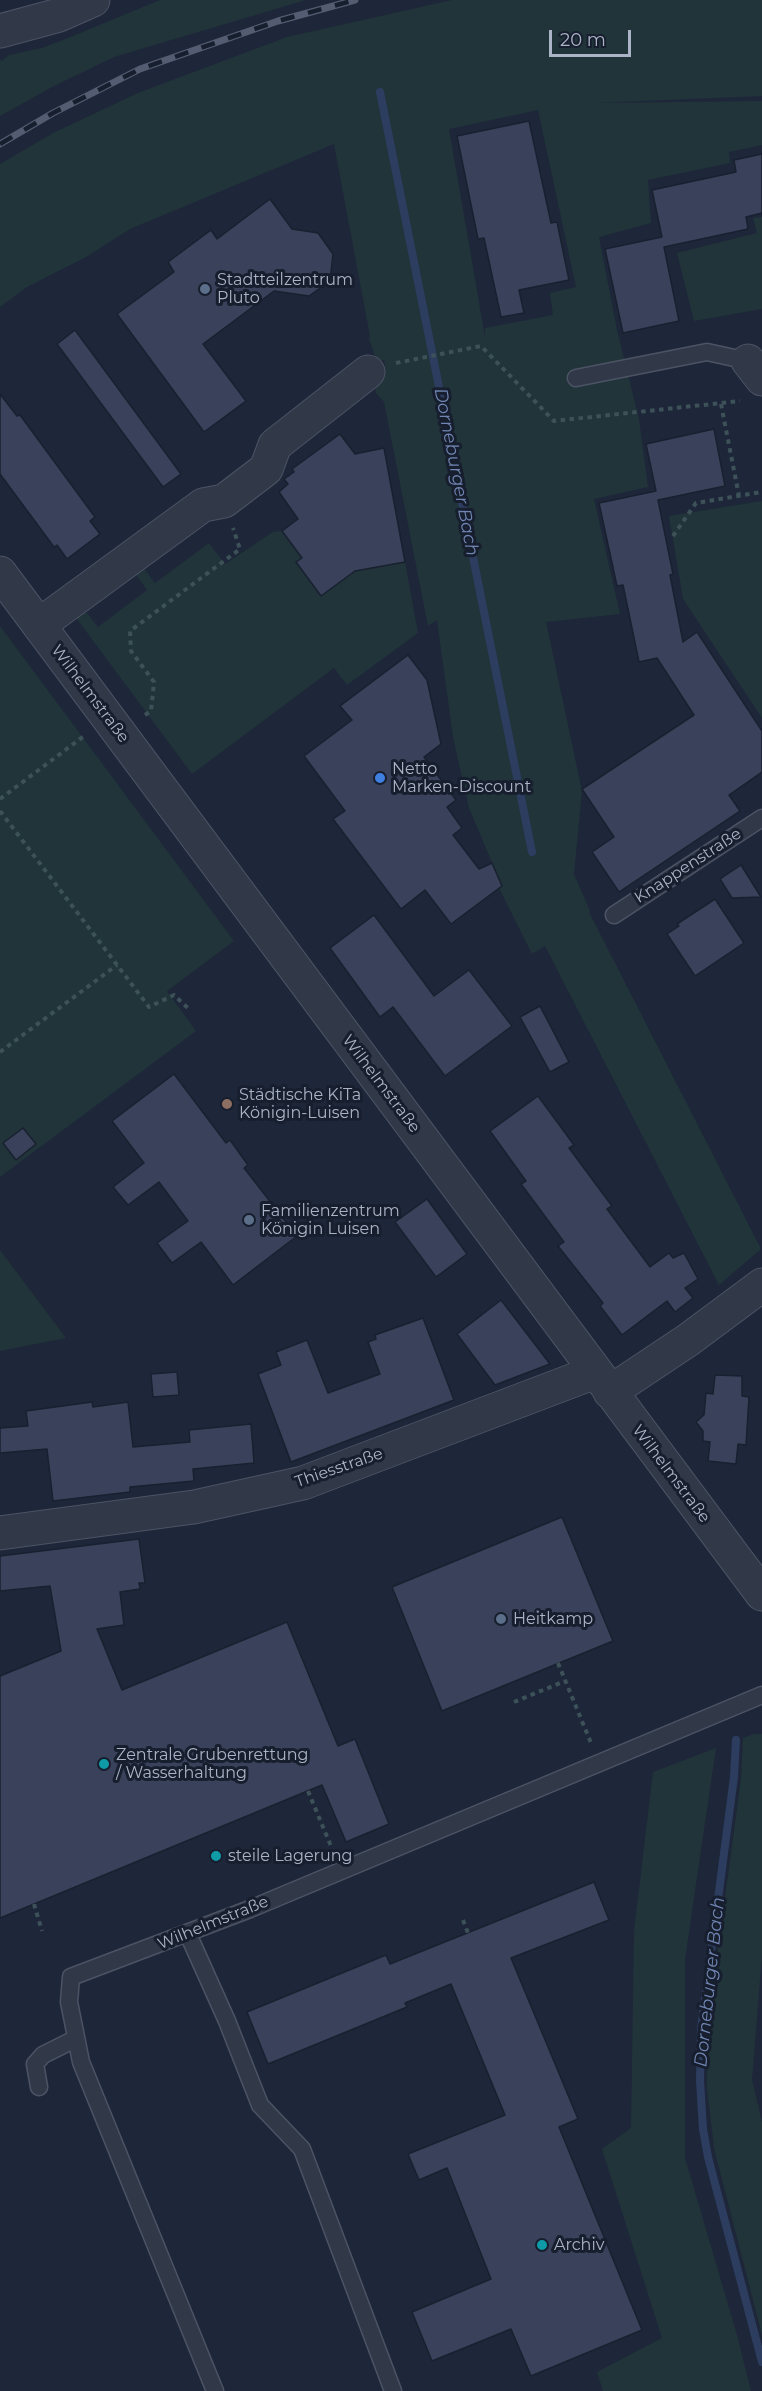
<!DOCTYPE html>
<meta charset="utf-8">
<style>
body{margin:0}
#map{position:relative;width:762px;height:2391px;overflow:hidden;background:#1e2639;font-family:Montserrat,sans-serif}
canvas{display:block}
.scale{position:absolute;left:549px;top:30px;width:82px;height:27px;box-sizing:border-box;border:3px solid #abb3c6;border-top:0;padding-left:8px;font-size:18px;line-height:21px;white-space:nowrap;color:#abb3c6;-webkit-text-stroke:4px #171e2e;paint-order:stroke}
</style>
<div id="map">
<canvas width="762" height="2391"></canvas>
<div class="scale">20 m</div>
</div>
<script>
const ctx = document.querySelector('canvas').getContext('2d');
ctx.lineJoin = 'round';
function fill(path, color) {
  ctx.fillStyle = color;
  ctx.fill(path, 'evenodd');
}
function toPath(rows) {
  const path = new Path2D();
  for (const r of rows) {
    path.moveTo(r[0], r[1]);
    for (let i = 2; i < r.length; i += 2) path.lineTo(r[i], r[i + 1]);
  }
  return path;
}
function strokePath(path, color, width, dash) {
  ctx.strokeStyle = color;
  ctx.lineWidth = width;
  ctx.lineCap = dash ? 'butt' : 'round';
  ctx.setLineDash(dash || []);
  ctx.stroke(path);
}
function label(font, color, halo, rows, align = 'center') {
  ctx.font = font + ' Montserrat,sans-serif';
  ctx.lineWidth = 6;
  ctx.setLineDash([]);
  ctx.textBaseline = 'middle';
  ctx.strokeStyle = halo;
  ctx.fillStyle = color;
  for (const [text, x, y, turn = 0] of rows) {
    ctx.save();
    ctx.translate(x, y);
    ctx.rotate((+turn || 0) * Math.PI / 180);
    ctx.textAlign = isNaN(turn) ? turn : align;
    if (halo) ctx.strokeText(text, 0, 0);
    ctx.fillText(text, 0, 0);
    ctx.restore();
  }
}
fill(toPath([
 [160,0,306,0,114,57,54,86,0,116,0,60,2,61,9,55,42,48,68,38],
 [452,0,762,0,762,96,594,103,762,101,762,145,729,152,730,163,648,180,651,223,599,237,617,330,639,419,648,487,594,499,620,614,546,622,582,791,574,874,590,911,589,912,761,1249,719,1285,545,946,532,954,499,888,502,886,469,808,453,737,437,620,428,626,384,402,376,393,374,375,386,371,384,360,377,361,369,339,370,336,334,144,130,229,86,257,27,287,0,307,0,164,53,133,138,93,287,37],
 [538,110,576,287,550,293,553,315,485,328,485,337,449,129],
 [762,217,762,309,694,321,677,253,757,233,753,218],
 [762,501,762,718,683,599,669,516],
 [282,531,302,558,297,563,321,596,355,571,405,562,418,633,347,685,334,668,192,774,74,615,83,608,98,627,147,590,134,572,142,566,155,583,209,543,225,564,273,532],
 [0,626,234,941,167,991,196,1031,0,1177],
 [0,1250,66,1338,0,1351],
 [754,1734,762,1734,762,1954,752,2080,762,2122,762,2335,714,2148,707,2088,708,2024,741,1779,743,1738],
 [716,1748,685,1959,685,2158,737,2335,751,2391,603,2391,597,2372,662,2338,602,2149,631,2128,634,1931,653,1772]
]), '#20343a');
strokePath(toPath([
 [380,92,532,852],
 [736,1740,734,1777,701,2029,700,2080,703,2129,708,2157,762,2362]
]), '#2d3d60', 8);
const building = toPath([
 [529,121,551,223,557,222,569,280,519,290,524,313,501,317,484,238,478,239,457,136,529,121],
 [762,154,762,213,746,217,748,229,664,247,679,321,623,333,605,249,662,237,652,190,736,172,734,160,762,154],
 [270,199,292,229,318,233,333,254,330,281,309,296,274,291,203,344,246,401,204,432,117,314,174,272,168,262,211,230,217,239,270,199],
 [75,330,181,474,163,487,57,344,75,330],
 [0,394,17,416,20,415,95,517,90,521,100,534,67,559,57,545,54,547,0,474,0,394],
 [714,429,725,486,658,500,673,574,670,575,683,642,697,632,762,731,762,772,729,795,740,811,619,892,592,852,614,837,582,789,694,715,657,658,639,662,623,585,617,586,599,503,656,491,646,444,714,429],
 [340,434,355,454,384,448,405,562,355,571,321,596,296,562,302,558,282,531,298,519,279,492,288,484,284,479,294,472,292,469,340,434],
 [408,655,427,680,441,744,424,757,456,800,447,807,462,828,453,835,479,869,492,863,502,886,451,924,425,890,401,909,333,819,345,811,304,756,352,720,340,706,408,655],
 [741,865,761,897,732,898,720,879,741,865],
 [715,899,744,943,695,976,667,934,679,926,677,924,715,899],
 [374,915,434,996,469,970,512,1026,445,1076,393,1007,380,1017,330,948,374,915],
 [540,1006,569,1062,550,1072,520,1017,540,1006],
 [174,1074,226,1143,230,1140,248,1165,244,1168,297,1236,233,1285,201,1242,172,1263,157,1243,188,1221,159,1182,128,1205,113,1187,144,1163,112,1121,174,1074],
 [538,1096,574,1145,569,1148,612,1206,607,1209,650,1267,669,1253,673,1258,684,1253,698,1279,685,1288,693,1298,675,1312,667,1301,622,1335,600,1306,603,1303,558,1246,564,1242,521,1184,526,1181,490,1131,538,1096],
 [23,1128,36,1144,16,1160,3,1143,23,1128],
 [427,1199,467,1254,436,1277,395,1222,427,1199],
 [501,1300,550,1364,495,1385,457,1334,501,1300],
 [423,1318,454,1400,291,1462,258,1374,281,1365,276,1352,307,1340,328,1393,380,1374,368,1342,376,1339,375,1335,423,1318],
 [177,1372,179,1395,153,1397,151,1374,177,1372],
 [715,1375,742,1376,742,1396,749,1397,746,1445,738,1444,736,1464,708,1461,710,1442,703,1441,703,1431,696,1422,704,1415,706,1393,713,1394,715,1375],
 [92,1402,93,1407,128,1402,133,1447,190,1442,189,1430,251,1424,254,1463,193,1469,194,1481,130,1487,130,1492,53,1501,47,1449,0,1453,0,1428,28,1426,26,1411,92,1402],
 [562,1517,613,1641,442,1711,392,1587,562,1517],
 [139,1539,145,1583,139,1583,140,1589,120,1592,124,1625,97,1629,122,1690,287,1622,338,1746,355,1739,389,1824,346,1842,322,1785,0,1918,0,1676,61,1651,50,1586,0,1591,0,1556,139,1539],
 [594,1882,609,1920,511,1958,578,2119,559,2127,642,2330,531,2376,511,2329,432,2361,412,2312,491,2279,447,2168,419,2180,408,2154,505,2115,451,1984,405,2003,407,2007,268,2064,247,2012,386,1955,390,1964,594,1882]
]);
fill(building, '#39425a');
strokePath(building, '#192030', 1.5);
const service = toPath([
 [576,378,707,352,748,361],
 [614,915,762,818],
 [188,1934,227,2021,260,2105,302,2149,393,2391],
 [39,2087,35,2064,43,2055,75,2039],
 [215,2391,81,2062,69,2002,71,1977,250,1909,762,1695]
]);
const minor = toPath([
 [0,31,59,15,93,0],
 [748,361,762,379],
 [39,625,203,505,224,501,266,469,275,445,368,372],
 [610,1392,688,1340,762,1285],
 [0,1533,194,1507,303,1483,595,1372]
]);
const tertiary = toPath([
 [0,573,762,1594]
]);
strokePath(service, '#4c5364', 19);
strokePath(minor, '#4c5364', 35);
strokePath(tertiary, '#4c5364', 35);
strokePath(toPath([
 [396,363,481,346,554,421,740,401],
 [721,404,739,496],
 [673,536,696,503,762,492],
 [145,715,151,711,154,682,131,651,130,631,240,549,233,528],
 [0,799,84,736],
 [0,811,149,1007,174,995,189,1009],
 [0,1052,117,965],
 [558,1663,591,1743],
 [514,1702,565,1681],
 [308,1791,333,1851],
 [34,1904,42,1931],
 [463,1920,468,1933]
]), '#3d5158', 4, [4.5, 4.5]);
strokePath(service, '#313949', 16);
strokePath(minor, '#313949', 33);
strokePath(tertiary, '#313949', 33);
const rail = toPath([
 [0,144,53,113,140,69,278,21,355,0]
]);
strokePath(rail, '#535c71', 7);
strokePath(rail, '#171e2e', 4.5, [14]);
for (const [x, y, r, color] of [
 [205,289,6,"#5c6f8a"],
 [380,778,6,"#3f7fe0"],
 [227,1104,6,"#8d6e63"],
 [249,1220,6,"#5c6f8a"],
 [501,1619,6,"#5c6f8a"],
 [104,1764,6,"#0f9aa8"],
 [216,1856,6,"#0f9aa8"],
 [542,2245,6,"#0f9aa8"]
]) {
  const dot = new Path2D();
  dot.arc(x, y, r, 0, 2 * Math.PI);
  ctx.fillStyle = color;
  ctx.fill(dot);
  strokePath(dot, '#171e2e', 2);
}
label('16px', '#abb3c6', '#171e2e', [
 ["Stadtteilzentrum",217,280],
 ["Pluto",217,298],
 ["Netto",392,769],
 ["Marken-Discount",392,787],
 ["Städtische KiTa",239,1095],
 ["Königin-Luisen",239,1113],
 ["Familienzentrum",261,1211],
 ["Königin Luisen",261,1229],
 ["Heitkamp",513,1619],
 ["Zentrale Grubenrettung",116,1755],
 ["/ Wasserhaltung",116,1773],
 ["steile Lagerung",228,1856],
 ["Archiv",554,2245]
], 'left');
label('16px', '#abb3c6', '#171e2e', [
 ["Wilhelmstraße",90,694,53],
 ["Knappenstraße",688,866,-33],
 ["Wilhelmstraße",381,1084,53],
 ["Thiesstraße",339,1468,-19],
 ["Wilhelmstraße",671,1474,53],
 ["Wilhelmstraße",213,1923,-22]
]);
label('italic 18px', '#7085b2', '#171e2e', [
 ["Dorneburger Bach",456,472,79],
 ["Dorneburger Bach",710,1982,-84]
]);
</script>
